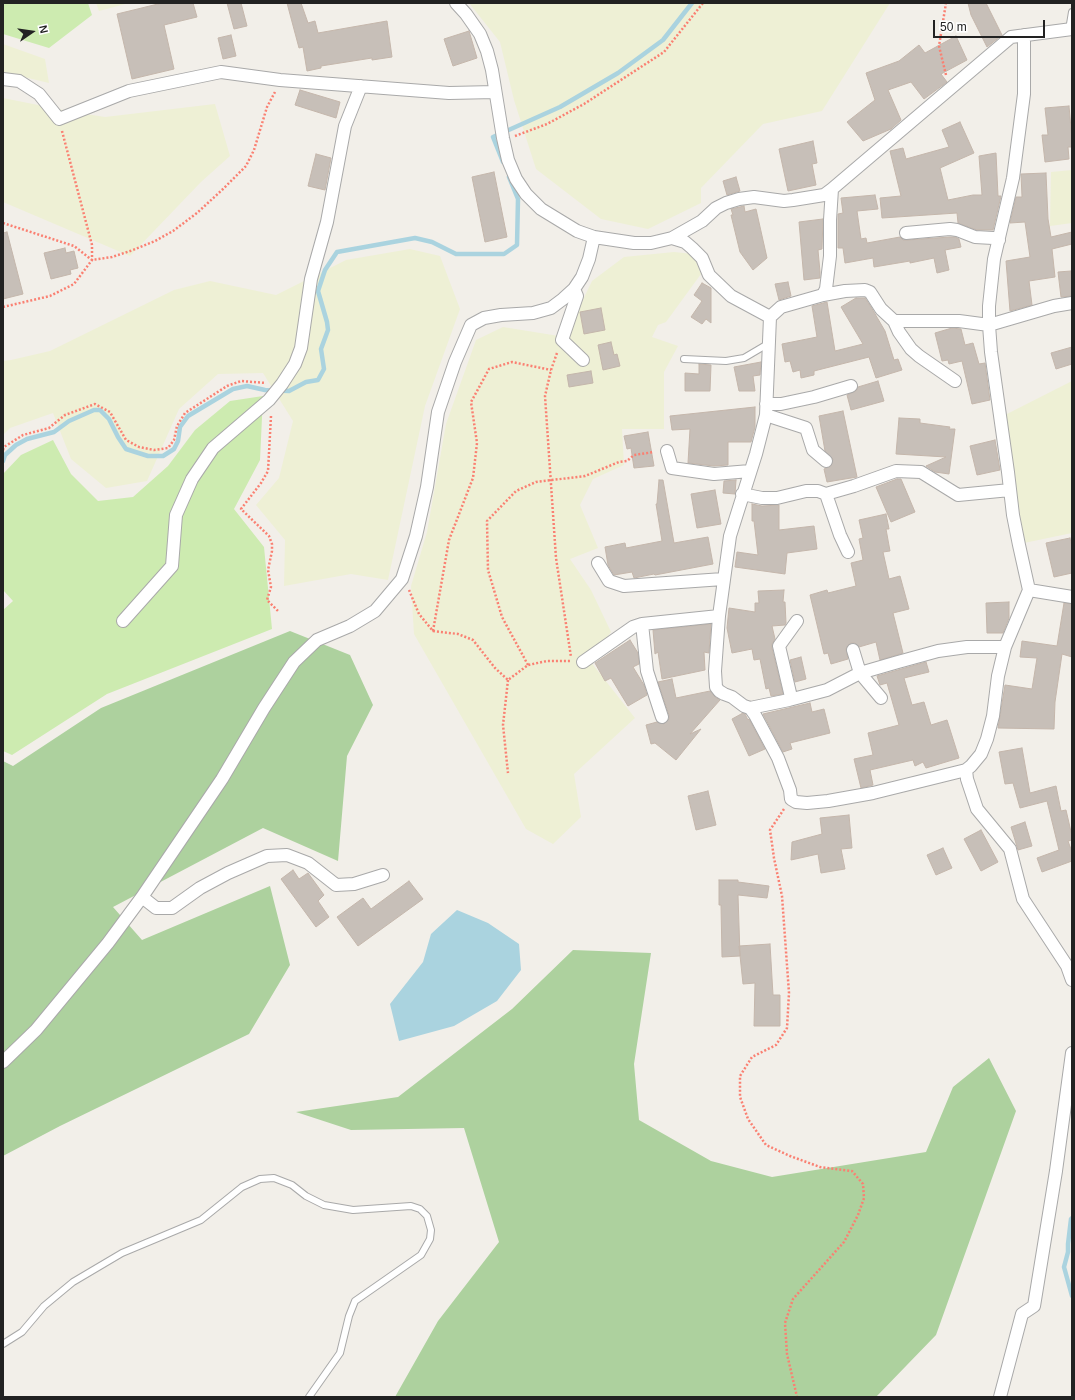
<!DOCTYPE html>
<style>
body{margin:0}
#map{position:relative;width:1075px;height:1400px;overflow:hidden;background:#f2efe9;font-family:Helvetica,sans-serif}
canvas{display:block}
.frame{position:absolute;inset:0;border:4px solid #222;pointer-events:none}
.north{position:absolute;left:12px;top:12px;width:40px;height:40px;-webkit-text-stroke:3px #fff;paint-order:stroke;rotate:77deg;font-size:11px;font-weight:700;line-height:16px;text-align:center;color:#222}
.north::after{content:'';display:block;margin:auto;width:14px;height:18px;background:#222;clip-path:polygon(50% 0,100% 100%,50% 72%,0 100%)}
.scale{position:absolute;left:933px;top:20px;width:112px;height:18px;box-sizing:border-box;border:2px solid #222;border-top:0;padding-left:5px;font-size:12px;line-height:14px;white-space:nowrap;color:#222;-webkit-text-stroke:3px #fff;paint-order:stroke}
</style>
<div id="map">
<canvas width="1075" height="1400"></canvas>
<div class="frame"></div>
<div class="north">N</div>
<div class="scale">50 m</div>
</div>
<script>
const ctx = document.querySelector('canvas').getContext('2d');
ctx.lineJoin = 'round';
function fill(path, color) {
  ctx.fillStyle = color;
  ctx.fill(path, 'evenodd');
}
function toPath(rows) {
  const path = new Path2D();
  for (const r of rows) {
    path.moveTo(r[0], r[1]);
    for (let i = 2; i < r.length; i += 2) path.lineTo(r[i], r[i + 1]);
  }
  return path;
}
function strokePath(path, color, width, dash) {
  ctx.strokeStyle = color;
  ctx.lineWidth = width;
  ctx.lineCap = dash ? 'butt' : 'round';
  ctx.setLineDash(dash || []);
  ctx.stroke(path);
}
fill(toPath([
 [96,3,129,3,99,11],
 [469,3,890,3,822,111,763,124,701,188,701,203,648,229,601,219,536,169,514,100,500,42],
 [3,44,45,59,49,83,3,72],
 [3,98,73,112,105,117,215,104,230,156,201,182,130,256,3,202],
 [1072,170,1072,223,1050,226,1051,172],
 [410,249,440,256,460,309,425,406,388,580,351,574,284,586,285,540,256,505,279,478,293,421,263,373,218,374,179,409,147,481,106,488,71,459,53,413,10,428,3,435,3,361,11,360,50,351,174,290,210,281,276,295,346,260],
 [674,252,693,254,701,274,666,322,658,325,652,337,678,346,664,372,664,429,622,429,624,465,593,479,580,505,598,548,570,559,591,590,611,632,590,661,635,718,574,774,581,817,553,844,526,829,414,634,411,586,427,532,446,424,476,340,503,327,565,337,592,281,624,257],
 [1072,381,1072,533,1024,543,1005,415]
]), '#eef0d5');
fill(toPath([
 [3,3,88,3,92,15,49,48,3,34],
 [263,396,260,460,234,509,264,547,272,629,107,694,12,755,3,751,3,610,13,601,3,590,3,474,21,455,53,440,71,474,98,501,133,497,168,466,195,430,230,401]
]), '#cdebb0');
fill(toPath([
 [290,631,350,655,373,705,347,756,338,861,263,828,113,907,142,940,270,886,290,965,249,1034,60,1126,3,1156,3,761,13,766,101,708],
 [573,950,651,953,634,1064,639,1120,711,1161,772,1177,926,1152,953,1087,989,1058,1016,1111,936,1335,876,1397,395,1397,438,1321,499,1242,464,1128,351,1130,296,1112,398,1097,512,1009]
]), '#add19e');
fill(toPath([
 [457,910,488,923,519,944,521,970,497,1001,454,1026,399,1041,390,1004,423,962,431,934]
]), '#aad3df');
strokePath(toPath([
 [503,162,493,137,560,107,618,73,663,40,692,3],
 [3,461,5,455,16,445,27,439,54,432,69,421,94,410,100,410,109,419,118,437,126,449,148,456,163,456,174,449,178,441,180,427,188,416,233,389,247,386,265,390,289,391,306,382,318,380,324,369,321,349,328,330,327,322,318,291,325,270,337,252,415,238,432,242,456,254,504,254,517,245,518,199,509,177],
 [1072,1218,1071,1219,1068,1244,1068,1252,1064,1267,1072,1296]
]), '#aad3df', 4.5);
const building = toPath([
 [162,3,193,3,197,17,164,25,174,69,132,79,117,14,162,3],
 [227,3,241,3,247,26,234,29,227,3],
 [287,3,301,3,308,23,315,21,318,33,387,21,392,57,372,60,372,58,321,66,321,68,307,71,303,47,299,48,287,3],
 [968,3,986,3,1002,35,987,47,971,15,968,3],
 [469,31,477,58,453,66,444,39,469,31],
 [231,35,236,56,223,59,218,38,231,35],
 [956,36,967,60,941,74,947,82,924,99,911,82,888,90,901,120,891,129,863,141,847,122,875,100,866,73,899,61,919,45,925,53,956,36],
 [300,90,340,102,336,118,295,105,300,90],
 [1069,106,1072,139,1072,147,1068,147,1069,159,1045,162,1042,135,1048,135,1045,108,1069,106],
 [960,122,974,153,940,168,948,200,973,195,982,195,979,156,996,153,998,196,1001,196,993,230,977,230,958,223,957,213,882,218,880,198,901,196,890,151,903,148,906,159,949,147,942,130,960,122],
 [813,141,817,163,812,164,816,185,788,191,779,149,813,141],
 [316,154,331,158,325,190,308,186,316,154],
 [494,172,507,237,485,242,472,177,494,172],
 [1046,173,1048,219,1051,237,1072,232,1072,244,1052,249,1055,277,1029,281,1032,305,1010,311,1006,261,1030,257,1025,222,1010,223,1016,197,1022,197,1021,174,1046,173],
 [736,177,740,191,727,195,723,181,736,177],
 [875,195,878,209,857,211,861,239,866,238,867,243,900,237,903,240,907,240,950,237,955,237,959,239,961,247,945,250,949,270,937,273,934,258,910,263,910,261,874,267,873,258,845,263,843,248,838,248,838,214,843,213,841,198,875,195],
 [744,206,745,212,756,209,767,258,753,270,740,252,731,215,733,215,731,209,744,206],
 [823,219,822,249,818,250,820,272,820,278,804,280,799,222,823,219],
 [7,232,23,294,3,299,3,233,7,232],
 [65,248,66,253,74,251,78,268,70,270,71,274,51,279,44,253,65,248],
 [1071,271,1072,296,1061,297,1058,272,1071,271],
 [788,282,791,296,779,300,775,284,788,282],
 [702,283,711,288,711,323,706,319,702,324,691,317,702,301,694,295,702,283],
 [856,298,865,298,871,307,885,331,894,360,898,359,902,370,876,378,869,357,814,371,814,375,801,378,800,370,793,372,790,361,785,362,782,344,817,337,812,306,827,302,835,351,863,344,841,307,856,298],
 [601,308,605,330,584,334,580,312,601,308],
 [952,328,961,329,965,345,973,343,979,364,985,363,990,400,972,404,962,361,949,364,948,360,942,361,935,333,952,328],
 [611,342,614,355,617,354,620,366,603,370,598,345,611,342],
 [1072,347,1072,364,1056,369,1051,353,1072,347],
 [761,362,760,375,753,376,755,391,739,391,734,367,761,362],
 [699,364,711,365,710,391,685,391,685,373,699,374,699,364],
 [591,371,593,383,569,387,567,375,591,371],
 [878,381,884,401,851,410,847,395,856,391,858,387,878,381],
 [755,407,755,427,751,442,728,442,728,465,714,466,688,463,690,429,672,430,670,416,755,407],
 [843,411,857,477,827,482,824,469,831,466,833,459,825,451,819,416,843,411],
 [899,418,920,419,920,423,950,427,949,429,955,429,949,474,935,472,926,466,946,457,896,454,899,418],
 [648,432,654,466,634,468,631,448,627,449,624,436,648,432],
 [995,440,1000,470,977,475,970,446,995,440],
 [897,479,901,479,915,512,891,522,876,487,897,479],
 [659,480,663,480,674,543,708,537,713,564,655,575,654,574,634,578,632,572,614,575,608,565,605,547,625,543,626,548,662,541,656,504,657,504,659,480],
 [736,480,735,494,723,493,724,481,736,480],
 [715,490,721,524,697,528,691,494,715,490],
 [752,504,762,506,779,505,779,530,814,526,817,549,787,553,785,574,735,567,737,552,758,555,754,521,752,521,752,504],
 [886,514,889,529,886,529,890,551,883,552,889,579,900,576,909,609,893,613,903,653,880,660,876,642,859,647,855,643,851,643,848,645,846,649,848,659,831,664,828,653,824,654,810,595,827,590,828,593,856,586,851,563,863,560,859,539,863,538,859,520,886,514],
 [1070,538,1072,547,1072,573,1054,577,1046,543,1070,538],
 [784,590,783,602,785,602,786,623,785,625,772,626,775,639,772,644,772,648,783,694,771,696,769,688,766,689,760,659,754,660,752,649,732,653,727,628,729,608,755,612,755,603,759,603,758,591,784,590],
 [1009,602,1009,618,1003,633,987,633,986,603,1009,602],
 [1064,603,1072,604,1072,657,1062,654,1055,702,1054,729,998,728,1005,685,1032,689,1037,658,1020,657,1022,641,1057,646,1064,603],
 [711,624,709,653,704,652,705,670,662,679,658,652,655,654,653,630,711,624],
 [630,640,638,653,639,664,633,667,644,685,647,695,628,706,611,678,605,681,595,663,630,640],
 [801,657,806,679,795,682,790,660,801,657],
 [926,662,929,672,904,678,912,705,924,702,931,725,947,720,959,758,926,768,923,762,915,766,913,760,870,770,873,785,861,788,854,759,873,755,868,733,899,725,887,683,880,685,877,676,926,662],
 [672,679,676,698,710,691,715,697,720,700,690,734,701,729,676,760,655,743,651,744,646,725,657,722,664,724,669,719,669,715,658,682,672,679],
 [810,703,812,712,824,709,830,733,790,743,792,749,783,752,763,714,810,703],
 [743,713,745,714,748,720,749,719,765,749,749,756,732,719,743,713],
 [1022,748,1030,793,1056,786,1061,811,1066,810,1072,836,1072,840,1068,841,1072,852,1072,861,1042,872,1037,858,1059,850,1047,801,1020,808,1013,783,1005,784,999,752,1022,748],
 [708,791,716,825,696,830,688,796,708,791],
 [849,815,852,848,841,849,845,869,821,873,818,854,791,860,792,842,822,834,820,818,849,815],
 [1025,822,1032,846,1018,850,1011,827,1025,822],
 [981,830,998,862,981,871,964,839,981,830],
 [943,848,952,868,936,875,927,855,943,848],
 [293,870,299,879,308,873,324,895,318,901,329,917,316,927,281,879,293,870],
 [719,880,738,880,738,882,769,886,767,898,738,895,740,956,722,957,721,905,719,905,719,880],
 [409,881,423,899,358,946,337,917,363,898,371,909,409,881],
 [770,944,773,995,780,995,780,1026,754,1026,755,983,743,984,739,946,770,944]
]);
fill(building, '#c7bfb8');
strokePath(building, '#c4b6ab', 1);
const service = toPath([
 [1069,30,1072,12],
 [684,359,726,361,744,358,766,345,769,345],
 [3,1344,22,1332,44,1306,73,1282,122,1253,201,1220,242,1187,260,1179,274,1178,292,1185,306,1196,324,1205,353,1210,411,1206,420,1209,427,1216,431,1230,430,1239,421,1255,355,1301,349,1316,340,1353,309,1397]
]);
const minor = toPath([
 [456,3,466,14,480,34,487,51,492,70,503,138,508,160,516,179,526,194,541,209,577,231,594,237,634,243,651,243,672,238,702,221,716,208,726,203,739,199,754,197,784,201,793,200,824,195,832,189,1011,37,1072,29],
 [3,79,19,81,39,94,59,119,129,91,221,72,280,80,449,93,495,92],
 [906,233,950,229,957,230,975,237,993,238,999,240],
 [672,238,685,242,692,248,702,258,709,275,731,296,770,317,766,415,756,454,730,536,719,616,715,671,716,687,719,691,724,694,732,697,744,706,750,708,755,715,778,758,790,790,791,799,796,802,807,803,828,801,873,793,966,770,971,766,981,754,987,739,993,716,998,676,1005,647,1029,590,1019,545,1013,515,1008,472,991,352,989,325,989,306,994,259,1013,178,1024,94,1024,35],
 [574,289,577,296,562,340,583,360],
 [823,295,826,289,830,256,830,220,832,189],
 [770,317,781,307,823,295,845,291,865,290,870,292,881,309,894,321,899,332,911,349,919,356,955,381],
 [894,321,959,321,989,325,1054,306,1072,303],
 [766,404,781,404,814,397,851,386],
 [766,415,806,428,813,450,826,461],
 [667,451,672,468,714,474,750,471],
 [742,494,762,498,777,498,806,491,818,491,826,494,854,486,896,471,921,472,958,495,1010,490],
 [826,494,840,535,848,552],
 [598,563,609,581,624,586,723,579],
 [1029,590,1072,597],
 [123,621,172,566,176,515,192,479,213,448,269,400,282,384,295,364,301,348,311,279,327,222,345,126,361,86],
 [642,624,647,671,662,717],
 [853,650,860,673,881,698],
 [583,662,633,627,642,624,719,616],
 [789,700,791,697,779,646,797,621],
 [750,708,789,700,827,690,860,673,898,662,938,651,967,647,1005,647],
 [966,770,967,779,977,809,1010,849,1023,899,1067,966,1072,980],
 [142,897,156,908,172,908,200,888,228,873,267,856,287,855,308,863,336,885,354,884,383,875],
 [3,1062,36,1030,108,943,142,897,222,779,264,708,294,662,317,640,350,626,375,611,402,579,416,536,427,487,438,412,455,362,471,325,484,318,501,315,533,313,551,308,563,299,574,289,582,277,589,259,594,237],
 [1000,1397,1022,1314,1034,1306,1056,1171,1072,1053]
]);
strokePath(service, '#a9a9a9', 8);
strokePath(minor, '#a9a9a9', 14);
strokePath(toPath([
 [946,75,939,46,946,3],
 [515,136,547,124,584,104,664,52,703,3],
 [3,223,74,246,92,260,112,257,133,250,155,241,173,231,197,213,222,190,246,166,254,150,267,107,275,92],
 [3,307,50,296,74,284,92,260,92,245,62,131],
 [557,353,551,370,545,396,556,558,571,657],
 [271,416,268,471,261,483,241,509,269,536,272,544,272,551,268,570,271,587,267,600,279,612],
 [3,450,4,447,23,435,49,428,65,415,95,404,110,412,126,440,139,447,154,450,168,448,174,440,177,426,185,413,227,386,241,381,266,383],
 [409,590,419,614,433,631,458,634,473,640,495,668,508,680,528,665,547,661,571,661],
 [433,631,449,540,473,478,477,443,471,402,489,369,512,362,551,370],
 [528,665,502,617,488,570,487,521,516,491,536,482,585,476,619,462,627,461,634,455,654,452],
 [508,680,503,725,508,773],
 [784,809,770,830,774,858,782,896,789,993,787,1028,776,1045,752,1057,740,1076,740,1097,748,1119,766,1145,790,1156,820,1167,852,1171,863,1184,864,1198,858,1215,844,1242,793,1299,785,1323,787,1354,797,1397]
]), '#fa8072', 2.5, [2, 2]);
strokePath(service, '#fff', 6);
strokePath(minor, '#fff', 12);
</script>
